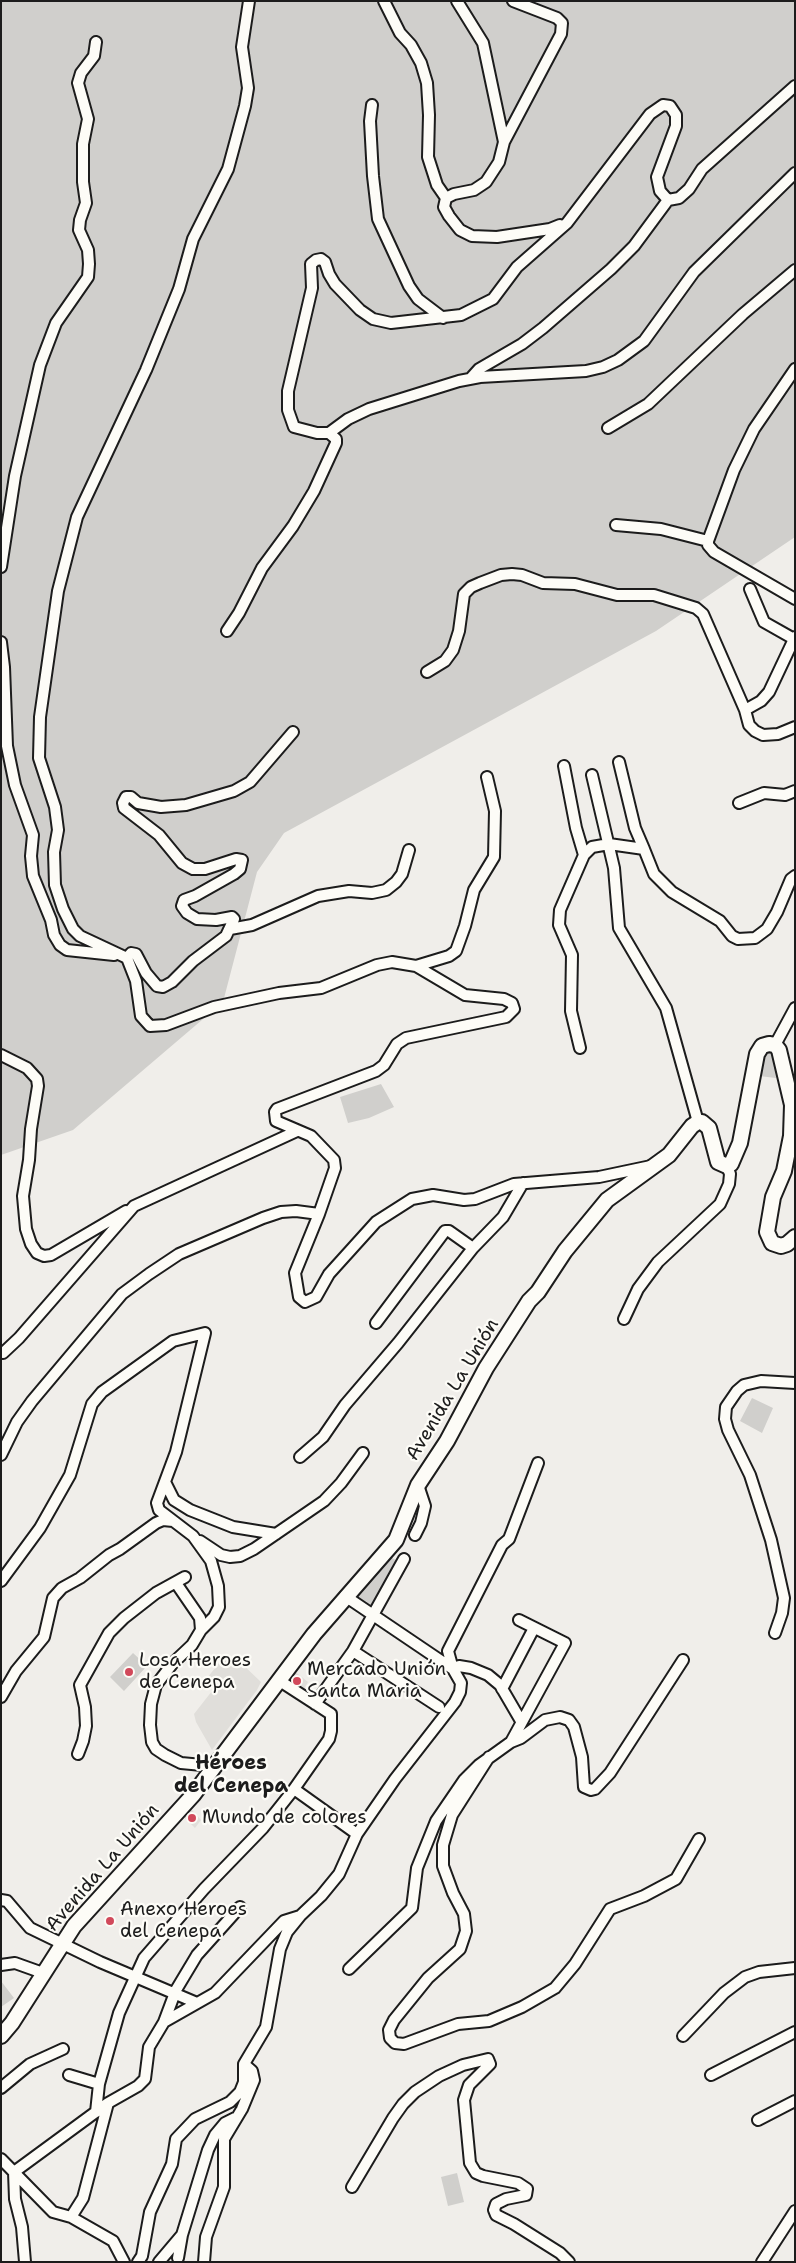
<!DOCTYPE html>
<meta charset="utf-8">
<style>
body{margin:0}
#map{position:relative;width:796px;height:2263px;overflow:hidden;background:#f0eeea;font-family:"Shantell Sans",sans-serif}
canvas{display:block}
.frame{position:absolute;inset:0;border:2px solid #1c1c1c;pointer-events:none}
</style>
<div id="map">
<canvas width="796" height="2263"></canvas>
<div class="frame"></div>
</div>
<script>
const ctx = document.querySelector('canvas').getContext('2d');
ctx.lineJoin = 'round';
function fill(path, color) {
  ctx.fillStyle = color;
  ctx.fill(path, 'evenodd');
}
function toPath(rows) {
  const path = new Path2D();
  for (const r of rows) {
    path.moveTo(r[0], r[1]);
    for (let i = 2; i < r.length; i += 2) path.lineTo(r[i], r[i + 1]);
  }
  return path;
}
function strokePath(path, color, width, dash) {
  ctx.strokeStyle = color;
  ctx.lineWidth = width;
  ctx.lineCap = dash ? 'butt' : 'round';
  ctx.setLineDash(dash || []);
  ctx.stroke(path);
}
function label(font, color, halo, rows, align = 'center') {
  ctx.font = font + ' "Shantell Sans",sans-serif';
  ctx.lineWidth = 4.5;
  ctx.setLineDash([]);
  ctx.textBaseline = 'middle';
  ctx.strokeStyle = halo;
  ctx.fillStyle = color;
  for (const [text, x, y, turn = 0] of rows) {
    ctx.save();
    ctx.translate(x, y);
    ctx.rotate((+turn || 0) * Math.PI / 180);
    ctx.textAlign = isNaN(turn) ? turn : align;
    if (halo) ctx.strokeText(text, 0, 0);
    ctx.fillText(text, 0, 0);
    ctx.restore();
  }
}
fill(toPath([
 [224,1657,234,1665,238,1660,261,1682,257,1690,212,1750,196,1722,194,1714,212,1691,215,1684,207,1678],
 [293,1670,308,1682,302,1692,286,1680],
 [191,1809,201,1820,195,1828,183,1816]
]), '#e0deda');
fill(toPath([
 [1,1,795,1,795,537,656,631,284,833,257,872,223,1002,73,1130,1,1155],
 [764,1053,772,1053,775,1056,776,1078,759,1076],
 [381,1084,394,1107,369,1118,348,1123,340,1097],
 [752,1398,773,1408,762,1433,740,1421],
 [388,1556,398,1561,371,1610,349,1595],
 [133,1653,147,1666,124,1691,110,1677],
 [1,1981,14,1998,1,2007],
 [457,2173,464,2202,448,2206,441,2177]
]), '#d0cfcc');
const minor = toPath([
 [384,1,400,33,411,45,421,63,427,83,429,115,428,157,437,185,446,198],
 [457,1,483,43,504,142],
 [513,1,557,18,562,23,561,34,504,142,499,162,486,182,474,190,454,194,446,198,444,207,449,216,460,230,472,236,497,237,550,229,560,225],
 [372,105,370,121,373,176,378,219,409,286,418,299,443,318],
 [795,369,754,429,734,470,708,541,708,545,714,552,795,599],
 [470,379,479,369,522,344,543,328,611,269,634,246,668,200],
 [608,428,648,404,743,314,795,270],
 [329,433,348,419,369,409,459,381,480,377,586,371,603,367,618,360,644,341,694,272,795,173],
 [616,525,661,529,708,541],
 [1,567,15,476,40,365,56,323,88,277,89,264,88,250,79,230,80,220,86,203,83,182,83,144,88,119,78,83,81,73,94,56,96,42],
 [750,589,764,622,794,639],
 [227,631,239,613,262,568,293,526,314,491,336,443,336,439,329,433,317,433,294,427,288,410,288,391,312,288,311,264,316,260,321,259,325,262,329,274,335,284,360,310,373,319,391,323,461,315,493,299,517,267,567,223,650,114,663,105,670,106,676,115,676,126,657,177,660,191,668,200,679,198,689,189,702,169,795,86],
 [795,637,769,692,761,701,745,710,749,725,755,731,763,735,778,734,795,727],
 [1,642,4,667,7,746,15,785,33,835,31,856,33,876,51,920,54,935,60,945,67,950,114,955],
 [427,672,445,661,453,650,459,631,464,594,471,587,480,583,501,575,512,574,522,575,543,583,575,584,617,595,654,595,696,608,703,614,745,710],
 [619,762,635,828,644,849],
 [564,766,576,828,584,855],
 [592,775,614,868,619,928,666,1008,698,1122],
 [739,803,764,793,785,795,795,791],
 [230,929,252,925,318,896,349,891,372,893,386,890,396,882,402,874,409,850],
 [127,958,136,981,141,1016,150,1026,166,1025,214,1007,279,993,321,988,377,965,392,962,416,966,465,995,504,999,512,1003,514,1009,506,1017,406,1038,397,1044,384,1065,376,1071,277,1109,275,1112,276,1121,311,1136,334,1160,335,1168,319,1214,295,1273,299,1297,305,1302,316,1297,329,1274,376,1222,412,1199,433,1195,464,1200,475,1199,514,1184,599,1177,651,1166],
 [127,958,80,936,73,929,63,909,55,885,54,852,58,830,55,807,39,758,40,717,58,591,77,517,146,370,179,289,193,239,228,169,245,106,248,88,242,47,249,1],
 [127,958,131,953,136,954,146,973,157,986,163,987,172,982,193,961,226,936,234,919,232,917,216,920,197,919,187,913,182,906,184,900,195,896,234,874,240,869,242,860,236,859,205,869,193,869,182,863,159,835,124,808,123,803,126,797,131,797,138,803,161,807,186,805,234,791,250,782,293,732],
 [416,966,449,956,456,951,465,926,474,890,494,857,495,811,487,777],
 [775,1045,795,1008],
 [580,1048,571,1011,572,955,559,925,560,910,584,855,592,847,609,844,644,849,654,874,672,892,720,921,732,936,738,939,755,938,767,929,777,912,791,879,795,876],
 [1,1055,27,1068,37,1079,38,1086,31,1129,29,1160,23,1196,26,1229,31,1244,37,1253,44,1256,51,1255,126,1211],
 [624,1319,638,1289,658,1262,720,1204,729,1184,730,1174,727,1166],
 [376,1323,445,1231,449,1231,473,1248],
 [3,1353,19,1338,134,1206,297,1131],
 [1,1455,17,1422,32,1401,122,1294,149,1274,179,1254,263,1218,281,1212,296,1211,319,1214],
 [300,1457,323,1437,345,1405,398,1343,473,1248,503,1217,523,1183],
 [166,1484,174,1500,190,1510,233,1527,276,1534],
 [415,1535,421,1523,425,1506,418,1485],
 [200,1541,221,1555,230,1557,240,1556,254,1549,324,1501,341,1483,363,1453],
 [1,1581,40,1528,70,1475,92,1404,102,1392,173,1341,205,1333,176,1452,157,1503,159,1510,193,1536,211,1561,218,1586,219,1607,214,1617,201,1630,192,1645,173,1663,156,1685,151,1704,150,1725,152,1742,156,1749,165,1755,181,1763,213,1766],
 [176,1583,200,1618,201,1630],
 [775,1633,782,1613,784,1598,771,1540,750,1475,728,1430,725,1419,726,1407,737,1391,744,1385,761,1381,795,1383],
 [353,1651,439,1707],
 [502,1689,534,1628],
 [1,1697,16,1671,44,1637,53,1598,62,1588,80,1578,109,1555,120,1549,156,1523,163,1520,173,1521],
 [315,1704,353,1651,404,1559],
 [521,1721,500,1685,488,1675,471,1668,459,1666,453,1669,448,1651,502,1545,509,1539,538,1463],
 [511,1742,521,1738,545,1720,560,1717,569,1720,574,1727,582,1757,584,1787,591,1790,595,1789,610,1773,683,1660],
 [78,1754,83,1741,86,1726,85,1707,80,1685,109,1633,124,1618,156,1593,185,1577],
 [489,1757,452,1815,443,1845,443,1866,453,1893,464,1914,466,1931,460,1949,428,1978,394,2020,389,2030,390,2038,395,2043,404,2044,458,2024,489,2021,522,2007,555,1988,575,1964,610,1909,644,1896,676,1879,699,1839],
 [294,1789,357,1834],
 [1,1900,7,1901,30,1928,100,1962,197,2003],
 [1,1965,15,1963,43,1973],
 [349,1969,412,1908,417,1868,436,1821,464,1780,479,1765,511,1742,565,1643,519,1620],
 [164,2022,176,1990,197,1955,240,1907],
 [683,2036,724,1993,745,1977,759,1972,795,1968],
 [69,2075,99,2084],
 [711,2075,795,2032],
 [1,2088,30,2064,63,2049],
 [96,2112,99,2084,119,2013,144,1958,204,1889,263,1828,294,1789,329,1739,331,1731,331,1714,280,1681],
 [758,2120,795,2101],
 [1,2159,53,2212,71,2217,113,2241,124,2262],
 [352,2187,393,2118,403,2104,415,2092,439,2076,463,2065,488,2059,490,2064,469,2085,464,2100,470,2163,476,2173,483,2176,518,2183,527,2189,526,2195,506,2199,496,2204,494,2210,496,2215,514,2224,560,2253,569,2262],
 [71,2217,83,2198,108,2103],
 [178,2258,182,2235,208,2150,215,2135,225,2123,235,2118],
 [25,2262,22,2227,15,2199,14,2172,108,2103,138,2086,145,2079,149,2047,164,2022,215,1993,284,1921,300,1916,321,1896,339,1874,357,1834,395,1779,455,1702,460,1692,461,1683,453,1669,345,1596],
 [138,2262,142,2256,150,2212,172,2164,176,2139,195,2119,230,2102,240,2092,244,2082,244,2064,266,2027,280,1949,287,1932,300,1916],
 [159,2262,181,2236],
 [204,2262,206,2237,224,2187,224,2139,242,2109,254,2080,252,2071,244,2064],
 [762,2262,795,2211]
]);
const secondary = toPath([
 [1,2036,12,2023,74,1926,193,1795,314,1634,396,1540,418,1485,447,1441,486,1368,529,1301,538,1292,565,1251,607,1200,669,1155,692,1126,698,1122,702,1122,709,1128,718,1162,727,1166,731,1164,740,1143,757,1054,762,1046,769,1044,775,1045,779,1050,792,1105,791,1136,784,1171,773,1197,767,1232,772,1243,781,1246,787,1244,795,1237]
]);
strokePath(minor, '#1c1c1c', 14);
strokePath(secondary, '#1c1c1c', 18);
strokePath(minor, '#fdfcf7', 10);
strokePath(secondary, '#fdfcf7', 14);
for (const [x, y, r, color] of [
 [129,1672,5,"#d1495b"],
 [297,1681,5,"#d1495b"],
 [192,1818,5,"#d1495b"],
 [110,1921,5,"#d1495b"]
]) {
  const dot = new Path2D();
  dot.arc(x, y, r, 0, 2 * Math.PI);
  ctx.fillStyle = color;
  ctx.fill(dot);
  strokePath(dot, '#fdfcf7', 2);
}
label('19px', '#1c1c1c', '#fdfcf7', [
 ["Avenida La Unión",453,1390,-59],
 ["Avenida La Unión",103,1868,-49]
]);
label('19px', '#1c1c1c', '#fdfcf7', [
 ["Losa Heroes",139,1661],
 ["de Cenepa",139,1683],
 ["Mercado Unión",307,1670],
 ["Santa Maria",307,1692],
 ["Mundo de colores",202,1818],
 ["Anexo Heroes",120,1910],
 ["del Cenepa",120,1932]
], 'left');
label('bold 20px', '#1c1c1c', '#fdfcf7', [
 ["Héroes",231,1764],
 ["del Cenepa",231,1787]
]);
</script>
